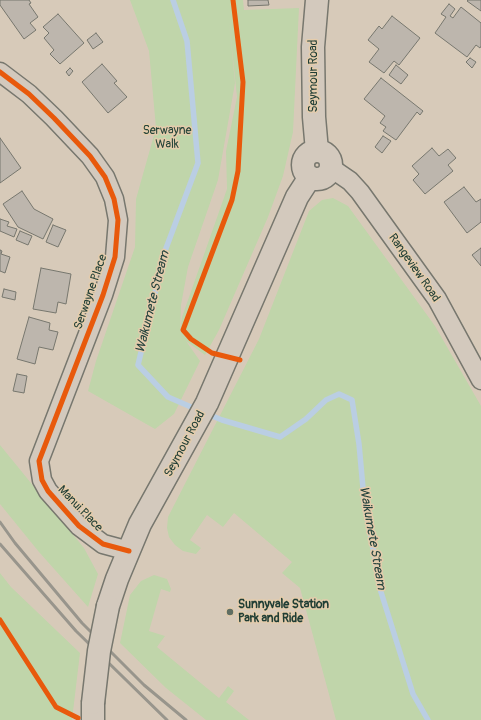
<!DOCTYPE html>
<style>
body{margin:0}
canvas{display:block;background:#d7cab9}
</style>
<canvas width="481" height="720"></canvas>
<script>
const ctx = document.querySelector('canvas').getContext('2d');
ctx.lineJoin = 'round';
function fill(path, color) {
  ctx.fillStyle = color;
  ctx.fill(path, 'evenodd');
}
function toPath(rows) {
  const path = new Path2D();
  for (const r of rows) {
    if (r.length === 3) {
      path.moveTo(r[0] + r[2], r[1]);
      path.arc(r[0], r[1], r[2], 0, 2 * Math.PI);
      continue;
    }
    path.moveTo(r[0], r[1]);
    for (let i = 2; i < r.length; i += 2) path.lineTo(r[i], r[i + 1]);
  }
  return path;
}
function strokePath(path, color, width, dash) {
  ctx.strokeStyle = color;
  ctx.lineWidth = width;
  ctx.lineCap = dash ? 'butt' : 'round';
  ctx.setLineDash(dash || []);
  ctx.stroke(path);
}
function label(font, color, halo, rows, align = 'center') {
  ctx.font = font + ' Pangolin,sans-serif';
  ctx.lineWidth = 3;
  ctx.setLineDash([]);
  ctx.textBaseline = 'middle';
  ctx.strokeStyle = halo;
  ctx.fillStyle = color;
  for (const [text, x, y, turn = 0] of rows) {
    ctx.save();
    ctx.translate(x, y);
    ctx.rotate((+turn || 0) * Math.PI / 180);
    ctx.textAlign = isNaN(turn) ? turn : align;
    if (halo) ctx.strokeText(text, 0, 0);
    ctx.fillText(text, 0, 0);
    ctx.restore();
  }
}
fill(toPath([
 [130,0,243,0,244,10,299,8,293,132,283,176,268,217,219,330,205,355,186,341,200,361,174,414,155,429,88,391,96,361,135,247,136,199,156,128,149,51],
 [229,21,237,97,226,151,227,189,182,317,180,333,181,305,188,267,218,180,235,83],
 [333,198,348,206,435,326,481,406,481,720,336,720,300,588,282,573,292,562,234,513,223,527,207,515,190,540,201,548,196,554,183,551,175,545,169,537,167,528,168,517,259,339,309,211,322,200],
 [0,445,84,548,98,574,88,607,39,552,0,504],
 [0,573,11,587,80,653,72,720,0,720],
 [154,575,167,579,171,589,170,592,161,589,149,631,165,636,157,647,219,698,228,686,234,691,226,702,249,720,206,720,166,688,120,643,130,595,141,581]
]), '#c0d5aa');
strokePath(toPath([
 [173,0,187,41,198,163,165,251,138,365,168,397,198,410],
 [205,413,222,420,280,437,306,419,326,400,339,394,352,400,359,444,364,499,381,592,413,694,428,720]
]), '#bacee3', 5.5);
const building = toPath([
 [0,0,29,0,31,3,29,4,38,17,30,23,36,30,24,39,0,5,0,0],
 [248,0,268,0,269,5,248,6,248,0],
 [481,0,481,11,467,1,468,0,481,0],
 [449,4,455,9,450,16,453,18,461,7,481,23,481,46,480,48,476,45,467,57,435,33,446,17,441,14,449,4],
 [58,14,84,43,60,64,50,54,54,50,44,38,49,33,43,27,58,14],
 [392,16,420,38,399,65,394,61,384,73,369,62,379,49,368,40,379,26,382,29,392,16],
 [96,33,103,42,93,49,87,40,96,33],
 [470,58,476,62,472,68,466,62,470,58],
 [102,64,117,81,114,83,127,97,108,113,82,82,102,64],
 [396,65,408,75,401,84,389,75,396,65],
 [70,68,73,71,69,76,66,72,70,68],
 [381,78,423,111,420,115,417,112,396,140,383,131,386,127,380,123,385,116,364,99,381,78],
 [383,136,391,141,382,153,375,147,383,136],
 [0,138,21,168,0,183,0,138],
 [432,148,439,156,448,149,456,158,448,165,453,171,425,194,413,180,419,174,412,166,432,148],
 [464,187,476,202,481,199,481,222,467,233,444,202,464,187],
 [22,191,34,209,53,219,43,239,18,227,3,204,22,191],
 [0,219,9,222,7,226,17,229,14,237,0,231,0,219],
 [53,225,66,230,58,247,46,242,53,225],
 [20,231,32,236,28,245,16,240,20,231],
 [481,248,481,266,472,255,481,248],
 [0,250,2,251,1,254,10,257,5,273,0,271,0,250],
 [41,268,71,274,66,304,58,302,56,313,33,309,41,268],
 [4,289,16,292,15,300,2,297,4,289],
 [29,317,50,323,49,330,58,332,53,350,39,347,35,364,17,359,29,317],
 [17,374,27,376,24,393,13,391,17,374]
]);
fill(building, '#bdb6ad');
strokePath(building, '#77776e', 1);
const street = toPath([
 [0,72,29,94,54,118,90,156,105,177,114,199,118,220,115,257,103,295,39,461,42,480,48,491,79,526,103,544,129,551],
 [331,168,350,181,360,192,437,299,481,380]
]);
const secondary = toPath([
 [317,151,314,117,313,47,317,0],
 [317,165,14],
 [108,606,117,579,140,524,207,403,297,197,310,177],
 [93,703,93,720]
]);
strokePath(street, '#77776e', 21);
strokePath(secondary, '#77776e', 25);
strokePath(street, '#d3c9bd', 18);
strokePath(secondary, '#d3c9bd', 22);
strokePath(toPath([
 [0,522,15,543,82,623,144,685,186,720],
 [0,544,76,631,167,720]
]), '#98958c', 3);
const secondaryBridge = toPath([
 [93,703,99,651,108,606]
]);
strokePath(secondaryBridge, '#77776e', 25, []);
strokePath(secondaryBridge, '#d3c9bd', 22);
strokePath(toPath([
 [233,0,243,82,238,171,232,200,183,330,191,339,212,353,240,360],
 [0,72,29,94,54,118,90,156,105,177,114,199,118,220,115,257,103,295,39,461,42,480,48,491,79,526,103,544,129,551],
 [0,620,56,707,78,718]
]), '#e8590c', 5);
for (const [x, y, r, color] of [
 [230,612,4,"#5f6e63"]
]) {
  const dot = new Path2D();
  dot.arc(x, y, r, 0, 2 * Math.PI);
  ctx.fillStyle = color;
  ctx.fill(dot);
  strokePath(dot, '#e4ccac', 1.5);
}
label('12px', '#1f3d34', '#e4ccac', [
 ["Seymour Road",314,76,-90],
 ["Rangeview Road",414,268,55],
 ["Serwayne Place",91,292,-71],
 ["Seymour Road",185,444,-62],
 ["Manui Place",80,509,46]
]);
label('12px', '#264539', '#e4ccac', [
 ["Serwayne",167,131],
 ["Walk",167,145]
]);
label('bold 12px', '#1f3d34', '#e4ccac', [
 ["Sunnyvale Station",238,605],
 ["Park and Ride",238,619]
], 'left');
label('italic 13px', '#26443e', '#e4ccac', [
 ["Waikumete Stream",153,302,-76],
 ["Waikumete Stream",372,538,80]
]);
</script>
